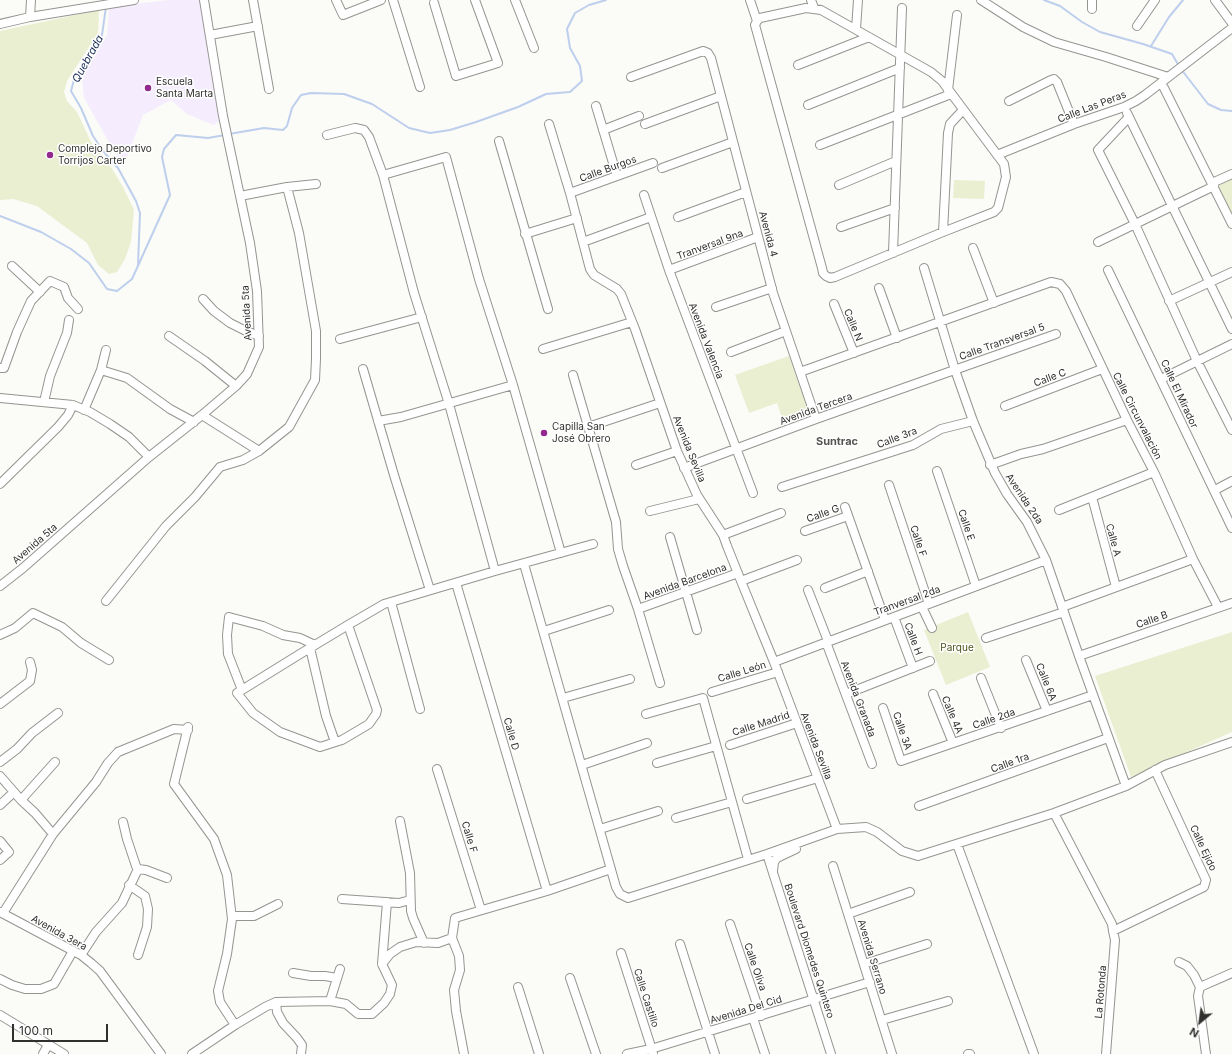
<!DOCTYPE html>
<meta charset="utf-8">
<style>
body{margin:0}
#map{position:relative;width:1232px;height:1054px;overflow:hidden;background:#fbfbf7;font-family:Inter,sans-serif}
canvas{display:block}
.north{position:absolute;left:1180px;top:1002px;width:40px;height:40px;-webkit-text-stroke:3px #fff;paint-order:stroke;rotate:209deg;font-size:11px;font-weight:700;line-height:16px;text-align:center;color:#30302e}
.north::after{content:'';display:block;margin:auto;width:14px;height:18px;background:#30302e;clip-path:polygon(50% 0,100% 100%,50% 72%,0 100%)}
.scale{position:absolute;left:12px;top:1024px;width:96px;height:18px;box-sizing:border-box;border:2px solid #30302e;border-top:0;padding-left:5px;font-size:12px;line-height:14px;white-space:nowrap;color:#30302e;-webkit-text-stroke:3px #fff;paint-order:stroke}
</style>
<div id="map">
<canvas width="1232" height="1054"></canvas>
<div class="north">N</div>
<div class="scale">100 m</div>
</div>
<script>
const ctx = document.querySelector('canvas').getContext('2d');
ctx.lineJoin = 'round';
function fill(path, color) {
  ctx.fillStyle = color;
  ctx.fill(path, 'evenodd');
}
function toPath(rows) {
  const path = new Path2D();
  for (const r of rows) {
    path.moveTo(r[0], r[1]);
    for (let i = 2; i < r.length; i += 2) path.lineTo(r[i], r[i + 1]);
  }
  return path;
}
function strokePath(path, color, width, dash) {
  ctx.strokeStyle = color;
  ctx.lineWidth = width;
  ctx.lineCap = dash ? 'butt' : 'round';
  ctx.setLineDash(dash || []);
  ctx.stroke(path);
}
function label(font, color, halo, rows, align = 'center') {
  ctx.font = font + ' Inter,sans-serif';
  ctx.lineWidth = 3;
  ctx.setLineDash([]);
  ctx.textBaseline = 'middle';
  ctx.strokeStyle = halo;
  ctx.fillStyle = color;
  for (const [text, x, y, turn = 0] of rows) {
    ctx.save();
    ctx.translate(x, y);
    ctx.rotate((+turn || 0) * Math.PI / 180);
    ctx.textAlign = isNaN(turn) ? turn : align;
    if (halo) ctx.strokeText(text, 0, 0);
    ctx.fillText(text, 0, 0);
    ctx.restore();
  }
}
fill(toPath([
 [168,0,200,0,219,121,214,125,187,114,171,100,143,115,123,167,84,98,82,78,107,35,109,7]
]), '#f5edfe');
fill(toPath([
 [99,10,98,33,67,81,64,92,67,101,77,112,91,142,111,167,123,187,134,210,131,242,125,259,117,272,109,274,98,265,87,243,37,206,13,199,0,200,0,31],
 [1232,176,1232,219,1214,186],
 [954,180,985,181,984,199,953,198],
 [789,356,810,415,784,424,777,403,749,413,735,375],
 [968,612,990,667,946,685,924,630],
 [1232,632,1232,732,1131,777,1095,676]
]), '#ebefd1');
strokePath(toPath([
 [1044,0,1060,6,1082,22,1100,32,1143,44,1172,54,1179,66],
 [106,7,102,35,85,63,75,76,71,91,81,108,93,136,103,151,118,168,136,201,140,213,138,265],
 [1151,46,1169,17,1183,0],
 [1181,69,1208,104,1221,110,1232,111],
 [229,134,264,128,283,130,287,126,292,108,301,95,311,93,344,94,372,104,409,128,430,133,450,130,476,122,518,107,546,94,570,92,582,81,580,66,570,48,567,29,575,13,589,5,606,0],
 [0,216,41,232,71,249,89,263,107,289,117,291,132,279,170,195,162,157,164,149,176,135,208,138,225,135]
]), '#bdcfed', 2);
const minor = toPath([
 [253,0,269,89],
 [336,0,343,15,381,0],
 [393,0,420,87],
 [515,0,534,48],
 [750,0,757,21,755,25,822,268,823,273,826,276,830,278,835,277,943,232,994,212,998,208,1006,177,1004,164,942,81,931,72,821,10,806,8,760,18,757,21],
 [811,0,814,8],
 [981,0,1023,27,1054,42,1106,57,1168,77],
 [1215,0,1232,23],
 [434,3,456,76,498,63,475,0],
 [1092,9,1092,0],
 [30,17,31,0],
 [0,24,30,17,134,0],
 [1137,26,1155,0],
 [856,29,858,0],
 [210,35,258,26],
 [798,65,869,37],
 [631,77,703,51,708,53,711,58,773,293,816,419],
 [1164,88,1232,224],
 [948,90,957,15],
 [1009,101,1051,80,1054,79,1057,82,1074,124],
 [808,105,900,68],
 [596,106,617,176],
 [1127,113,1232,329],
 [1129,117,1098,150,1135,224,1197,361,1232,430],
 [549,124,570,193,590,269,594,275,617,289,621,294,635,329,677,451,697,495,723,535,727,546,741,581,774,662,837,829],
 [645,124,721,96],
 [603,130,639,116],
 [327,135,355,128,364,130,369,137,383,175,414,293,449,404,495,571],
 [499,141,548,309],
 [820,145,951,94],
 [997,155,1074,124,1124,107,1136,101,1145,95,1232,28],
 [662,168,733,142],
 [383,175,446,157,479,279,513,385,561,553],
 [1212,183,1232,174],
 [839,185,896,161],
 [570,193,653,163],
 [644,195,669,270,753,493],
 [240,196,287,187,316,184],
 [678,217,746,192],
 [841,227,895,208],
 [943,232,948,133,950,124,963,110],
 [525,234,577,218],
 [583,242,651,217],
 [1098,242,1214,186],
 [973,248,994,303],
 [893,253,902,8],
 [12,266,40,292],
 [924,268,955,370,973,421,995,473,1007,494,1027,522,1046,560,1079,656,1126,786],
 [669,270,758,237],
 [1108,270,1232,528],
 [879,288,897,338],
 [203,299,214,311,230,323,246,331,259,336],
 [1169,301,1232,272],
 [834,304,854,353],
 [716,307,772,288],
 [169,336,205,361,236,386],
 [340,339,422,317],
 [543,349,632,322],
 [731,352,786,331],
 [0,368,4,368,17,332,31,301,50,281,64,287,68,298,78,309],
 [363,369,394,475,430,590],
 [101,370,127,378,170,409,194,422],
 [800,372,1051,282,1060,284,1066,291,1127,420,1154,472,1193,559,1218,607],
 [573,375,616,522,618,549,623,566,638,609,660,683],
 [1161,379,1232,344],
 [0,398,73,405,90,412,110,424,129,437,149,457],
 [44,402,50,376,67,333,69,320],
 [1005,406,1102,369],
 [84,410,101,370,106,350],
 [202,415,259,451],
 [378,421,401,417,513,385],
 [588,427,660,403],
 [636,465,677,451],
 [990,465,1021,454,1043,449,1075,438,1127,420],
 [684,468,816,419,1056,334],
 [937,471,976,586],
 [0,484,58,427,68,415,73,405],
 [889,485,929,604],
 [782,487,913,445,941,429,973,421],
 [1215,490,1232,481],
 [1092,497,1116,587],
 [845,507,885,620],
 [1059,510,1154,472],
 [650,511,699,499],
 [805,531,848,516],
 [723,535,781,513],
 [670,537,697,630],
 [524,564,616,887,620,894,628,898,767,854,837,829,866,827,877,832,902,851,918,856,1054,813,1126,786,1165,765,1232,742],
 [741,581,797,560],
 [456,583,547,891],
 [0,586,23,568,149,457,202,415,236,386,247,374,259,347,257,291,250,243,223,116,204,0],
 [825,588,868,571],
 [808,590,828,641],
 [106,601,166,526,195,497,220,467,243,460,259,451,289,427,315,380,316,359,316,331,299,233,287,187],
 [391,602,420,709],
 [922,607,932,628],
 [1062,607,1193,559],
 [638,609,738,573],
 [894,617,913,668],
 [348,625,377,710,376,714,369,724,359,730,342,740,320,747,280,732,253,713,237,693,300,654,315,645,348,625,384,604,495,571,593,544],
 [544,631,609,610],
 [0,635,15,628,33,613,62,627,81,643,109,660],
 [986,638,1064,612],
 [826,642,872,764],
 [310,648,326,716,335,742],
 [1079,656,1232,603],
 [1026,660,1047,711],
 [774,662,1046,560],
 [981,678,1001,728],
 [242,690,228,654,227,635,229,617,263,626,283,635,300,638,315,645],
 [712,692,778,672],
 [846,694,930,661],
 [933,694,953,743],
 [563,698,630,679],
 [0,704,30,681,32,670,30,662],
 [883,708,901,761,1093,695],
 [646,714,703,698,748,859],
 [188,727,174,784,214,839,227,875,232,919,227,954,218,991,220,1002,235,1025],
 [730,745,797,723],
 [0,762,17,749,32,733,58,713],
 [657,763,716,746],
 [582,765,647,743],
 [437,769,481,910],
 [0,776,21,800,35,813,53,834],
 [747,799,818,778],
 [21,800,55,762],
 [0,805,14,792],
 [919,806,1108,738],
 [1054,813,1112,924,1113,931,1115,940,1106,1054],
 [676,818,732,802],
 [400,821,410,873,411,911,413,918,424,943],
 [123,822,127,839,136,866,138,869,146,870,167,878],
 [600,829,658,811],
 [0,841,9,852,0,860],
 [957,844,1034,1054],
 [767,854,831,1054],
 [833,866,892,1054],
 [773,871,774,862,777,858,796,849],
 [129,885,145,896,148,909,147,927,138,955],
 [342,899,399,903,410,900],
 [0,912,81,955,91,963,100,971,161,1054],
 [3,913,53,834,96,782,108,763,118,752,174,729,188,730],
 [848,914,910,892],
 [232,916,254,916,278,904],
 [730,924,761,1016],
 [1113,931,1204,887,1206,880,1155,770],
 [680,944,715,1054],
 [621,953,653,1053],
 [81,955,96,932,122,903,138,869],
 [1179,962,1187,966,1194,975,1200,987],
 [382,964,390,954,400,947,416,942,438,943,452,938],
 [864,964,927,944],
 [293,973,311,976,325,976,337,978],
 [570,978,596,1054],
 [0,979,12,985,25,989,41,989,54,984,73,951],
 [518,987,539,1054],
 [330,1001,340,969],
 [276,1002,277,1012,283,1023,297,1038,302,1045,301,1054],
 [0,1015,64,1054],
 [753,1018,765,1054],
 [882,1020,948,1001],
 [43,1054,48,1045],
 [192,1054,235,1025,265,1007,276,1002,330,1001,346,1004,358,1014,372,1014,384,1003,390,994,392,985,382,964,387,902],
 [464,1054,456,1011,454,990,460,970,459,956,452,938,455,918,547,891,611,869],
 [627,1054,651,1049,870,982],
 [968,1054,970,1054],
 [1206,1054,1198,996,1200,987,1232,973]
]);
strokePath(minor, '#959491', 10);
strokePath(minor, '#fff', 8);
for (const [x, y, r, color] of [
 [148,88,4,"#91298e"],
 [50,155,4,"#91298e"],
 [544,433,4,"#91298e"]
]) {
  const dot = new Path2D();
  dot.arc(x, y, r, 0, 2 * Math.PI);
  ctx.fillStyle = color;
  ctx.fill(dot);
  strokePath(dot, '#fff', 1.5);
}
label('10px', '#30302e', '#fff', [
 ["Escuela",156,82],
 ["Santa Marta",156,94],
 ["Complejo Deportivo",58,149],
 ["Torrijos Carter",58,161],
 ["Capilla San",552,427],
 ["José Obrero",552,439]
], 'left');
label('10px', '#30302e', '#fff', [
 ["Calle Las Peras",1092,107,-21],
 ["Calle Burgos",608,169,-20],
 ["Avenida 4",768,234,75],
 ["Tranversal 9na",710,245,-20],
 ["Avenida 5ta",247,313,-93],
 ["Calle N",853,325,68],
 ["Avenida Valencia",706,341,69],
 ["Calle Transversal 5",1002,342,-20],
 ["Calle C",1050,378,-21],
 ["Calle El Mirador",1179,394,65],
 ["Avenida Tercera",816,409,-20],
 ["Calle Circunvalación",1137,416,63],
 ["Calle 3ra",897,438,-21],
 ["Avenida Sevilla",689,449,68],
 ["Avenida 2da",1024,499,56],
 ["Calle G",823,514,-20],
 ["Calle E",966,525,71],
 ["Calle A",1113,540,75],
 ["Calle F",918,541,71],
 ["Avenida 5ta",35,544,-41],
 ["Avenida Barcelona",685,582,-20],
 ["Tranversal 2da",907,601,-20],
 ["Calle B",1152,620,-19],
 ["Calle H",913,639,69],
 ["Calle León",742,672,-17],
 ["Calle 6A",1046,682,68],
 ["Avenida Granada",858,699,69],
 ["Calle 4A",952,715,67],
 ["Calle 2da",994,719,-19],
 ["Calle Madrid",761,724,-18],
 ["Calle 3A",902,731,71],
 ["Calle D",511,734,74],
 ["Avenida Sevilla",816,746,69],
 ["Calle 1ra",1010,763,-20],
 ["Calle F",469,837,73],
 ["Calle Ejido",1203,848,65],
 ["Avenida 3era",59,933,29],
 ["Boulevard Diomedes Quintero",809,951,72],
 ["Avenida Serrano",872,957,73],
 ["Calle Oliva",755,967,71],
 ["La Rotonda",1101,992,-85],
 ["Calle Castillo",646,998,72],
 ["Avenida Del Cid",746,1010,-17]
]);
label('10px', '#4e521b', '#fff', [
 ["Parque",957,648]
]);
label('italic 11px', '#172d55', '#fff', [
 ["Quebrada",88,59,-61]
]);
label('bold 11px', '#565552', '#fff', [
 ["Suntrac",837,442]
]);
</script>
